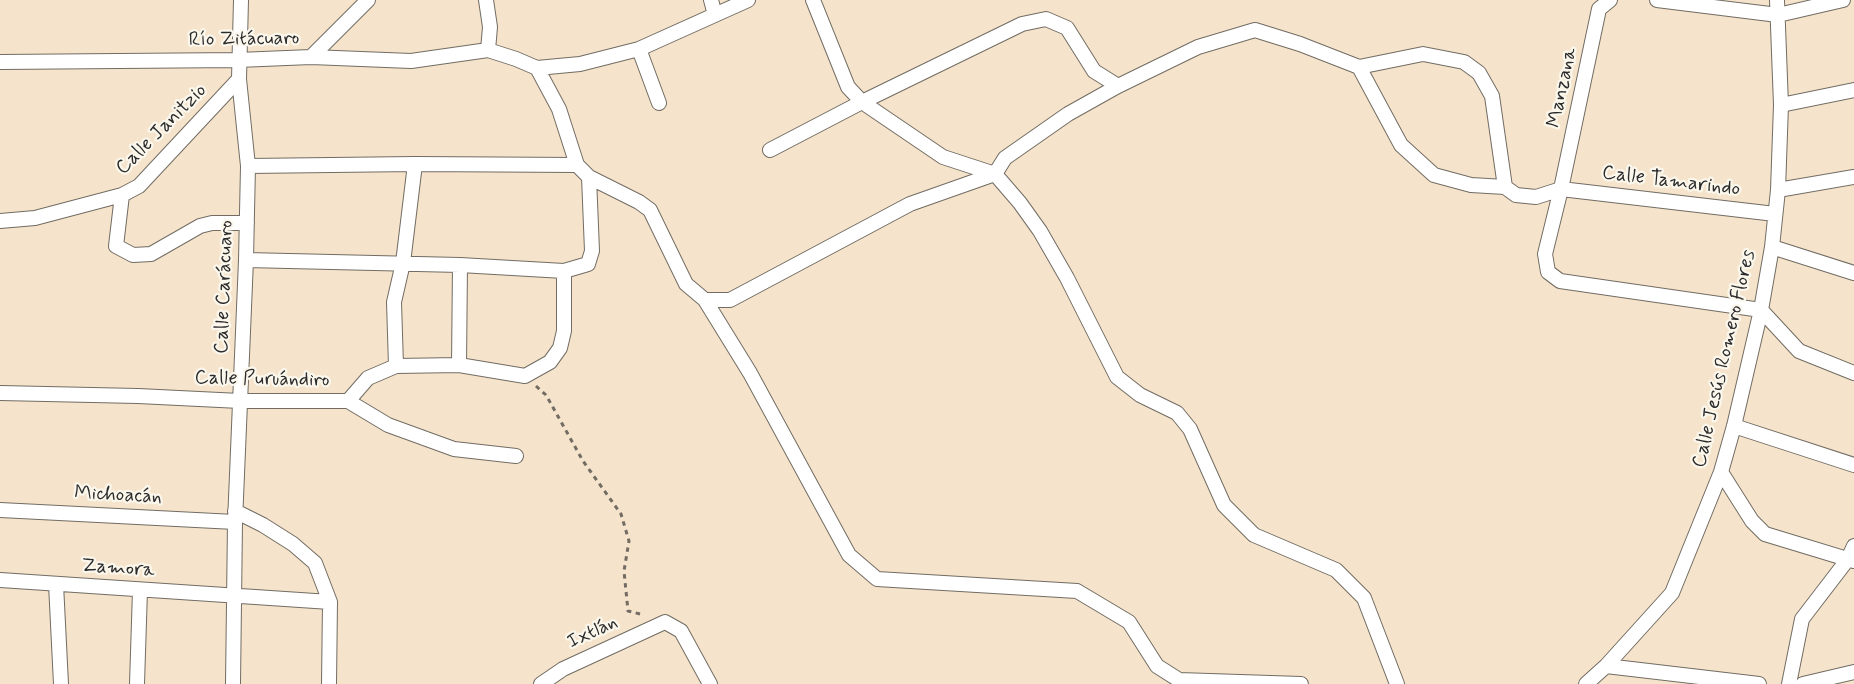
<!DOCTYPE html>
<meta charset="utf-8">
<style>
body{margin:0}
canvas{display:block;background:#f5e4cb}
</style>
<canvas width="1854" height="684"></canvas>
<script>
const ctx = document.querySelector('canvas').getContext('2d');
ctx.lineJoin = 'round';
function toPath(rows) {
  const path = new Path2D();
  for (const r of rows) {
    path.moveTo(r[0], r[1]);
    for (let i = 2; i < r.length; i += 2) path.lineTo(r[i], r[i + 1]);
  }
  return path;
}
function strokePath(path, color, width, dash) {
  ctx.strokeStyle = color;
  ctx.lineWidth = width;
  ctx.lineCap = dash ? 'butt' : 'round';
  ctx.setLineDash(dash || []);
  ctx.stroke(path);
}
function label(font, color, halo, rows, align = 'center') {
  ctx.font = font + ' Mynerve,sans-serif';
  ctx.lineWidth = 4.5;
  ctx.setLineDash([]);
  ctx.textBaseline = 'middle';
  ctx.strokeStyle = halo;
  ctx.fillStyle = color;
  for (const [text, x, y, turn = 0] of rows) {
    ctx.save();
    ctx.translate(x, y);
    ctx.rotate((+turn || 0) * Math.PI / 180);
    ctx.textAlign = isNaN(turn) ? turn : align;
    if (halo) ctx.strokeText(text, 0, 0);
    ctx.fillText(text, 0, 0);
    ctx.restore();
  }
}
const minor = toPath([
 [486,0,490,27,488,50],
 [711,0,715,15],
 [813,0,848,87,862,102,943,157,995,174,1020,203,1040,231,1067,278,1117,377,1140,395,1177,413,1190,429,1224,505,1254,535,1336,570,1364,598,1397,684],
 [1610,0,1599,9,1561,189,1545,254,1548,272,1560,281,1761,310,1799,351,1854,373],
 [1657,0,1778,15,1843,0],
 [639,49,659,103],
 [311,57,368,0],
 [0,62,238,60,311,57,411,61,488,50,516,59,537,68,559,109,577,165],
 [1359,67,1401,145,1434,175,1471,185,1505,187],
 [537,68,580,64,639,49,748,0],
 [1781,105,1854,90],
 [770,150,862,102,1022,24,1046,19,1067,28,1094,71,1118,86],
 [248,166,415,164,577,165,589,177,639,202,650,210,686,284,705,300,730,300,910,204,995,174,1005,158,1068,114,1118,86,1198,47,1255,30,1300,44,1359,67,1423,54,1464,62,1479,73,1492,96,1505,187,1516,195,1536,197,1561,189,1775,214],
 [1778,190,1854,177],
 [122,195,116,246,133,255,151,254,200,226,212,223,247,223],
 [0,221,35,218,122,195,139,186,239,79],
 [1772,247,1854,273],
 [246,260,460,265,564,271],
 [705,300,750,373,849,555,877,579,1077,591,1129,622,1157,666,1179,680,1301,684],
 [459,365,460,265],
 [396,366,394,302,403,263,415,164],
 [0,393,138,396,240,401,348,401,368,378,396,366,459,365,525,376,550,362,560,348,564,331,564,271,588,264,592,251,589,177],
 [348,401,388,425,454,449,516,456],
 [1734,426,1854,465],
 [1721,472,1752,521,1765,534,1854,561],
 [0,510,235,522],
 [235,511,263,525,293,544,315,563,330,602,329,684],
 [0,580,330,602],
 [56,584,61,684],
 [1606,666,1759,684],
 [137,684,140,590],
 [233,684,235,522,246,260,248,166,239,79,241,0],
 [541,684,563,669,665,622,681,631,710,684],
 [1586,684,1606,666,1672,593,1721,472,1734,426,1761,310,1772,247,1778,190,1781,105,1777,0],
 [1789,684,1802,619,1848,559,1854,546],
 [1803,684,1854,672]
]);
strokePath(minor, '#726c63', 16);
strokePath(toPath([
 [536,386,546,395,583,461,621,514,629,541,624,571,628,611,644,615]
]), '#726c63', 3, [4.5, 4.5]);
strokePath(minor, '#fff', 14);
label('20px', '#2b2b2b', '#fbf7ec', [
 ["Río Zitácuaro",244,40,-1],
 ["Manzana",1563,88,-78],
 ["Calle Janitzio",162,130,-45],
 ["Calle Tamarindo",1671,182,7],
 ["Calle Carácuaro",225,287,-88],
 ["Calle Jesús Romero Flores",1725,359,-77],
 ["Calle Puruándiro",262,380,1],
 ["Michoacán",118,496,3],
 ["Zamora",118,569,4],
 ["Ixtlán",593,633,-25]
]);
</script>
